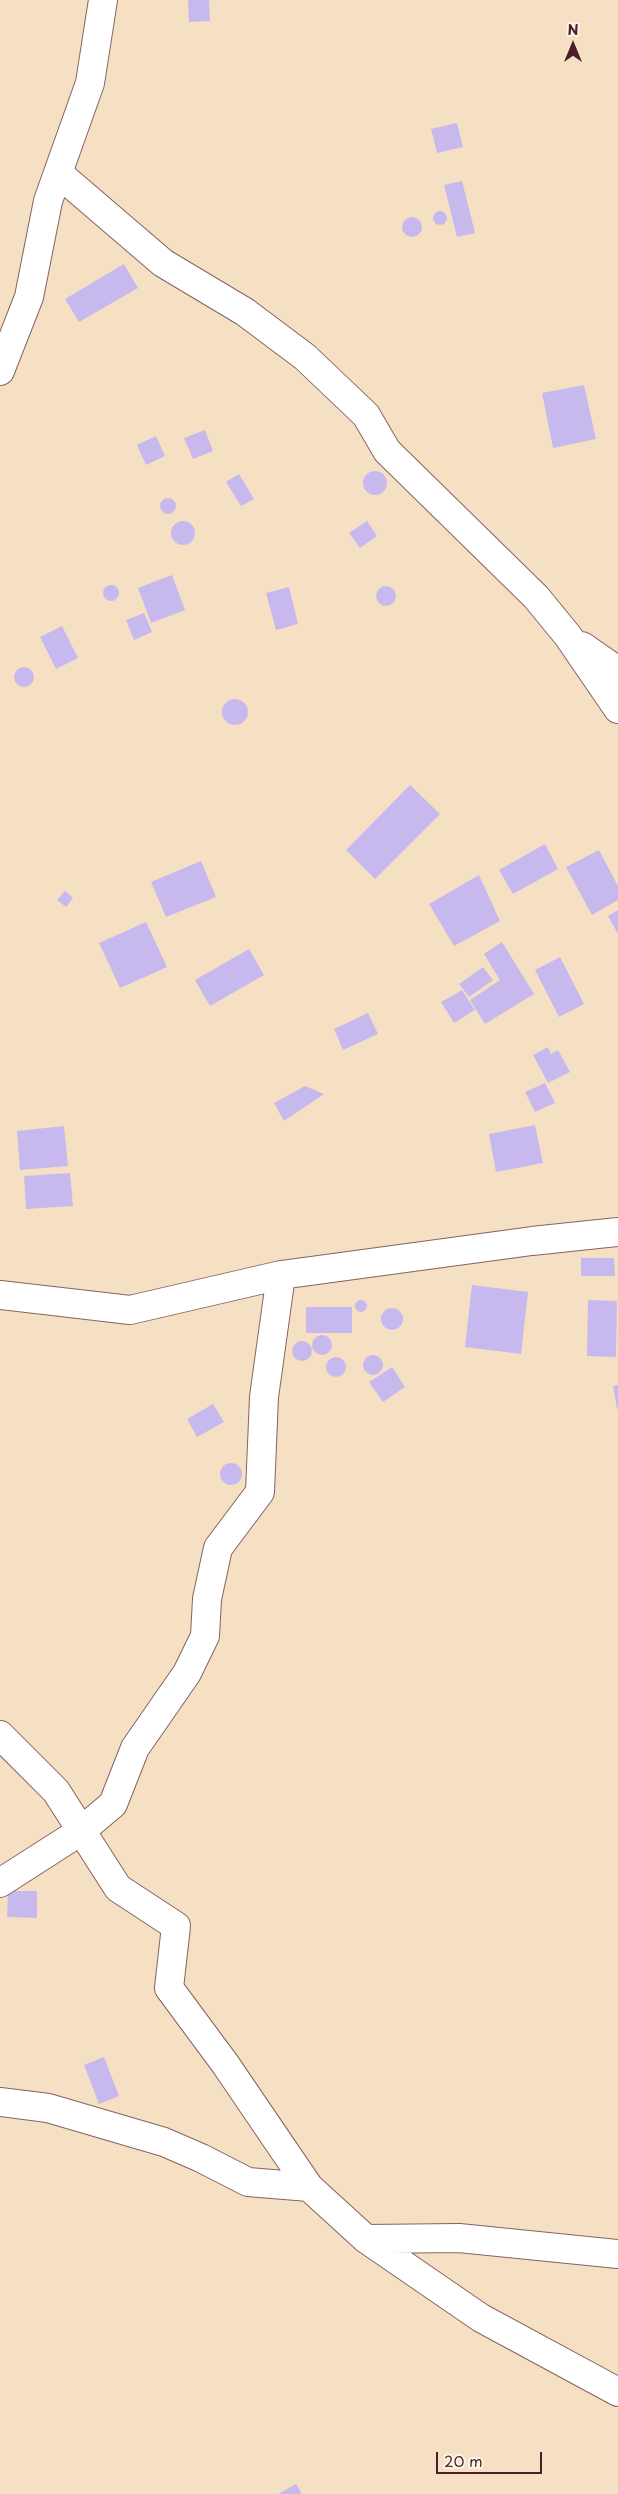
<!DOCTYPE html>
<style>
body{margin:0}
#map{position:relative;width:618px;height:2494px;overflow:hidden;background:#f5e0c3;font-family:"Playpen Sans",sans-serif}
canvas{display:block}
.north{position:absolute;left:548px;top:20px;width:50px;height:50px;-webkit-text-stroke:4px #fcf5e5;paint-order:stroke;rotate:0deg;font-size:14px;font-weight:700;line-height:20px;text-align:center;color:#4a1f2b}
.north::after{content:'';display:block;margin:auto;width:18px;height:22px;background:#4a1f2b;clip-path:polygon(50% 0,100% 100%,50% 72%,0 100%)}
.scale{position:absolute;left:436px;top:2452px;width:106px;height:22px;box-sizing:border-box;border:2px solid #4a1f2b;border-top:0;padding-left:6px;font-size:15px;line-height:18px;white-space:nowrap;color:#4a1f2b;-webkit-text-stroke:4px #fcf5e5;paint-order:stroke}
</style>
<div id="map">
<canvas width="618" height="2494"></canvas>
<div class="north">N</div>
<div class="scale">20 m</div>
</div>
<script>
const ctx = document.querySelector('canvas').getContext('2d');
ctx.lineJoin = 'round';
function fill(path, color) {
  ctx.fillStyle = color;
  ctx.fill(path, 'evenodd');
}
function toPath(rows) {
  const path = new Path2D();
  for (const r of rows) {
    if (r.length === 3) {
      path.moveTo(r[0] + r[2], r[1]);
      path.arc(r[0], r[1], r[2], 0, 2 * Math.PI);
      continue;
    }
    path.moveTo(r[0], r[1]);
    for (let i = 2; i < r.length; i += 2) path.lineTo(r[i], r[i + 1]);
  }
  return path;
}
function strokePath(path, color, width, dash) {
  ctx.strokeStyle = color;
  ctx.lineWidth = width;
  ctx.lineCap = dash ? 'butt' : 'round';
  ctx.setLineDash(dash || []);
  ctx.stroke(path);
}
fill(toPath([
 [188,0,209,0,210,21,189,22],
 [457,123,463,147,437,153,431,129],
 [462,181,475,233,457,237,444,185],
 [440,218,7],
 [412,227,10],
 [124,264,138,288,79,322,65,299],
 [584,385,596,439,553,448,542,393],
 [205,430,213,451,193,459,184,438],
 [156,436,165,456,146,465,137,445],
 [375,483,12],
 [239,474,254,499,241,506,226,482],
 [168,506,8],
 [367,521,377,536,360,548,349,533],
 [183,533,12],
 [172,575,185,610,151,623,138,588],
 [111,593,8],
 [386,596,10],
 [289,587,298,624,276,630,266,593],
 [144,613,152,632,134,640,126,620],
 [62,626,78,658,56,669,40,637],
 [24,677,10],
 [235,712,13],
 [410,785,440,814,375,879,346,850],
 [545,844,558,869,513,894,499,870],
 [599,850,618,886,618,900,592,915,566,867],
 [201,861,216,897,166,917,151,882],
 [479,875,500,921,454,946,429,904],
 [65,891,73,898,66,907,57,900],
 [618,910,618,934,608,916],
 [146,922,167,967,120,988,99,943],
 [502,942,534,994,485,1024,470,1000,500,980,484,954],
 [249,949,264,975,210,1006,195,980],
 [560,957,584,1004,559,1017,535,970],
 [483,967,493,980,469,997,459,984],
 [462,990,475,1010,454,1023,441,1002],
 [368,1013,378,1034,343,1050,334,1029],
 [548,1047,551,1054,558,1050,570,1072,548,1083,533,1055],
 [545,1083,555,1103,535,1112,525,1092],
 [305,1086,324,1094,284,1121,274,1103],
 [535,1125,543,1163,496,1172,489,1134],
 [64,1126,68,1166,20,1170,17,1131],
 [70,1173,73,1206,26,1209,24,1176],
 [581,1258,614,1258,615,1276,581,1276],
 [472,1285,528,1292,521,1354,465,1347],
 [361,1306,6],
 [588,1300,617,1301,616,1357,587,1356],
 [306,1307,352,1307,352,1333,306,1333],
 [392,1319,11],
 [322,1345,10],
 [302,1351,10],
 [373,1365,10],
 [336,1367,10],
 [392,1367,405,1387,383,1402,369,1382],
 [618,1385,618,1409,617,1409,613,1386],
 [213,1404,224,1422,197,1437,187,1419],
 [231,1474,11],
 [8,1891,37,1891,37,1918,7,1917],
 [104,2057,119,2096,99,2104,84,2065],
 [296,2484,302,2494,278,2494]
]), '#c7b9ee');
const minor = toPath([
 [58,173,163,263,245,312,305,357,366,415,387,451,536,597,568,636,618,709],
 [0,371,29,297,48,201,90,83,103,0],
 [582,646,618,671],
 [0,1295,130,1310,281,1275,532,1241,618,1232],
 [0,1735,56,1791,118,1888,176,1926,169,1988,226,2065,309,2187],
 [0,1883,81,1831,113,1804,135,1748,187,1673,205,1636,207,1599,218,1548,260,1492,264,1397,281,1275],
 [0,2102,48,2108,164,2142,201,2158,248,2182,309,2187,366,2239,481,2318,618,2392],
 [366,2239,459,2238,618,2254]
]);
strokePath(minor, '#866360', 30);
strokePath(minor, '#fff', 28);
</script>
